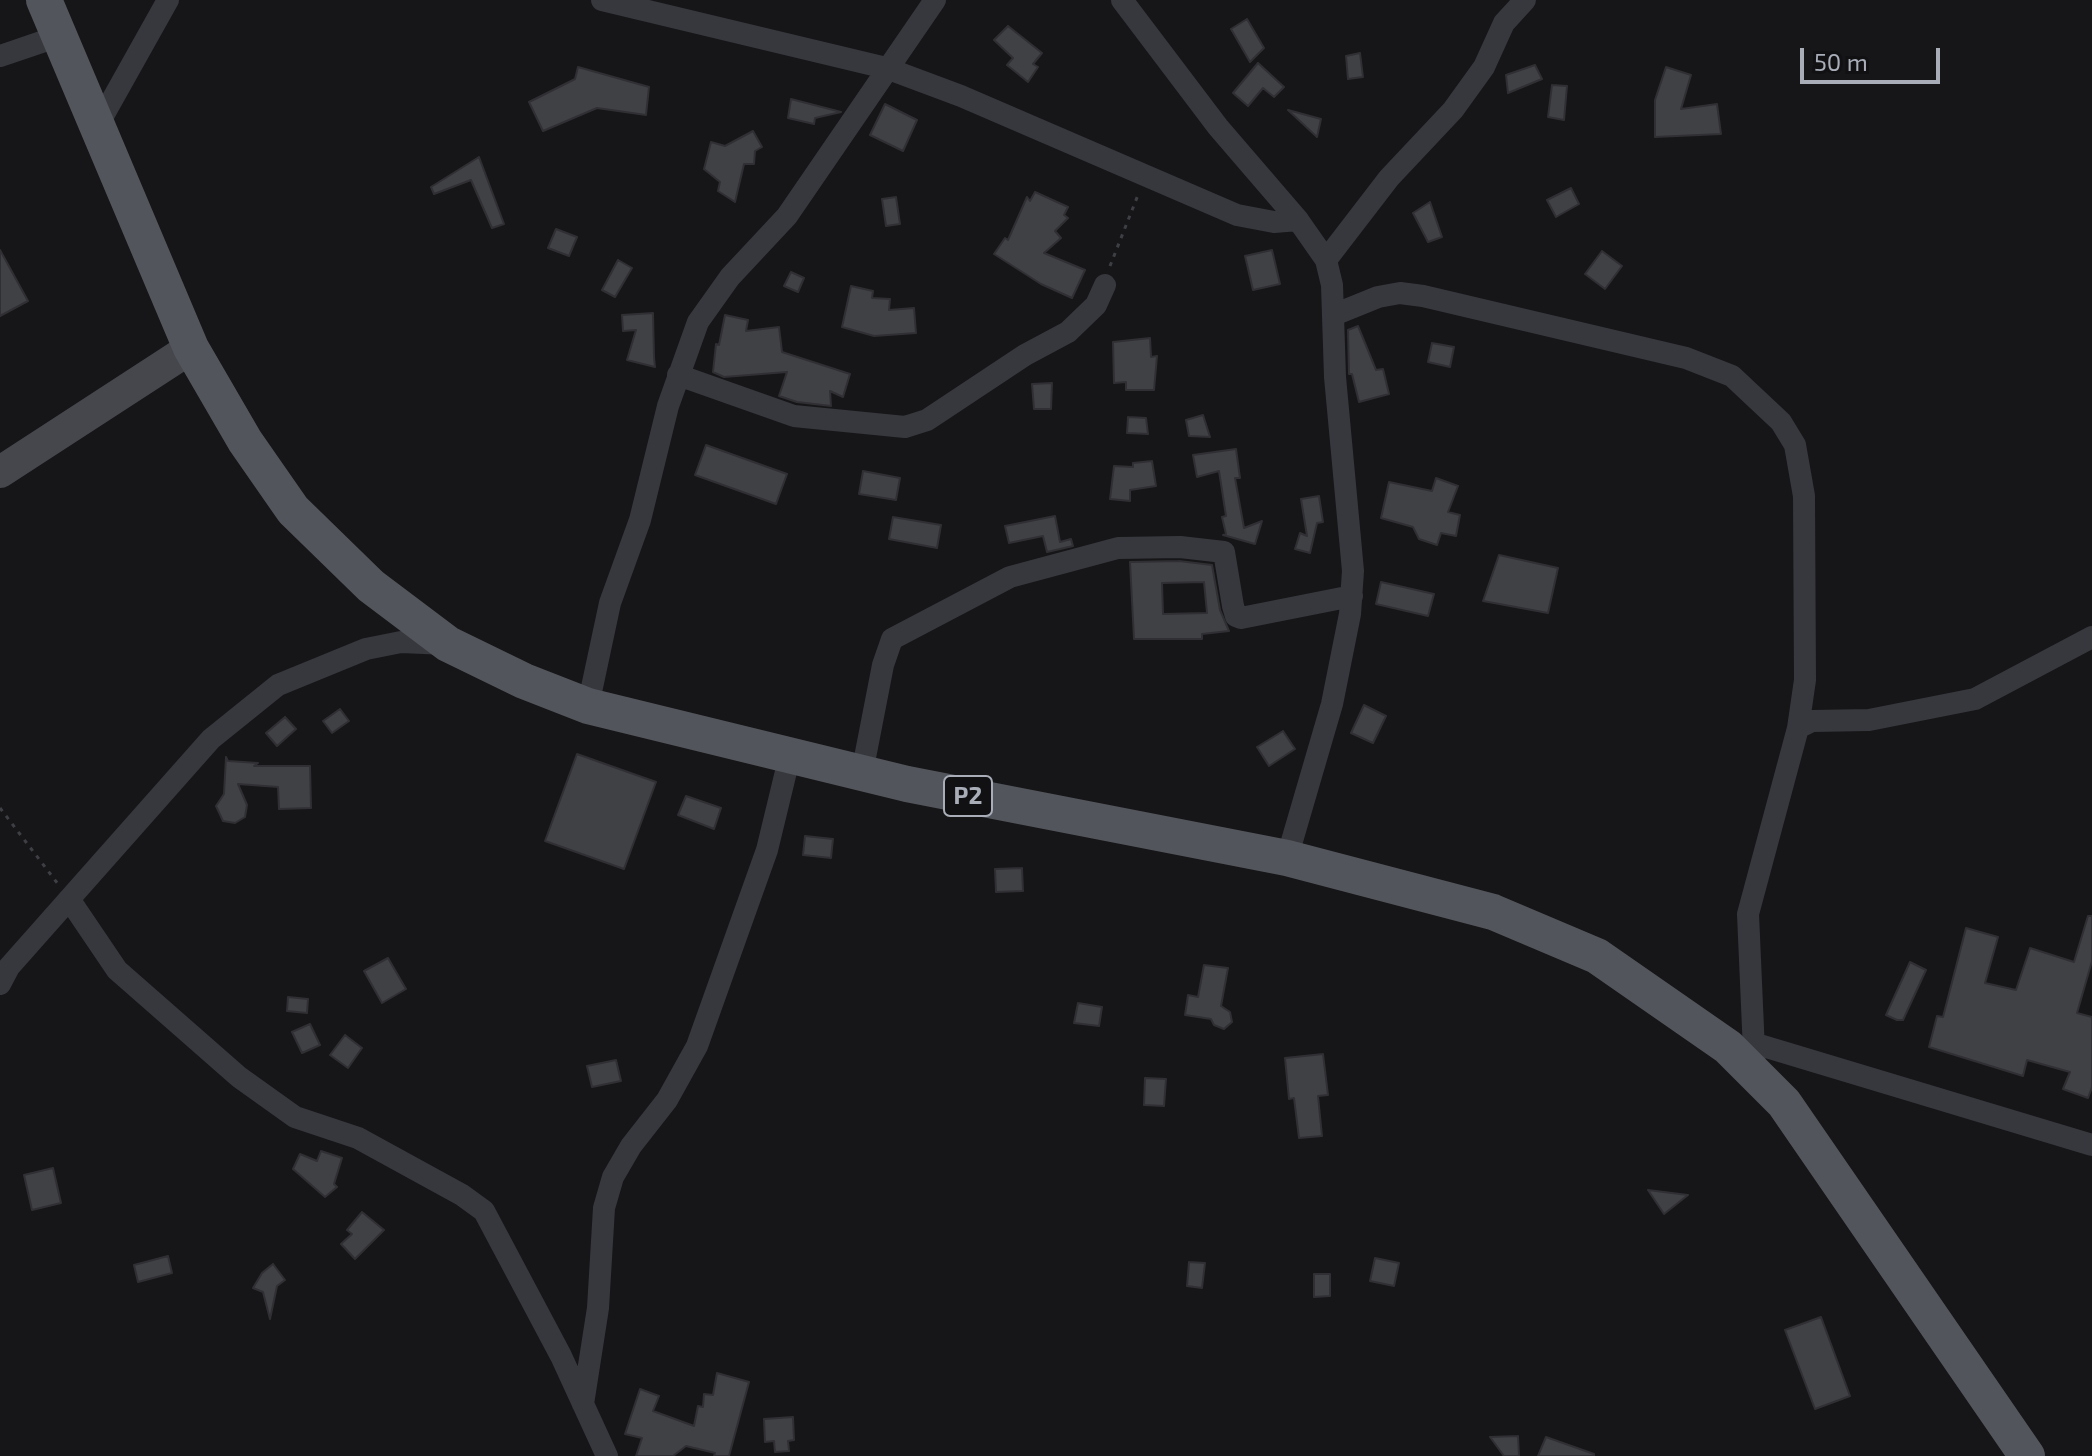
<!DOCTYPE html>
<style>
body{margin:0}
#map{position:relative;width:2092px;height:1456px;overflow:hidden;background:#161618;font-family:"Exo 2",sans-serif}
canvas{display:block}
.scale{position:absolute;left:1800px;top:48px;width:140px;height:36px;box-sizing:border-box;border:4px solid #a8adb8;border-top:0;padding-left:10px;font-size:24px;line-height:28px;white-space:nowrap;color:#a8adb8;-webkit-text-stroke:6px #111113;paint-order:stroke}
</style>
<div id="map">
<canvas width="2092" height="1456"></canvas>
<div class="scale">50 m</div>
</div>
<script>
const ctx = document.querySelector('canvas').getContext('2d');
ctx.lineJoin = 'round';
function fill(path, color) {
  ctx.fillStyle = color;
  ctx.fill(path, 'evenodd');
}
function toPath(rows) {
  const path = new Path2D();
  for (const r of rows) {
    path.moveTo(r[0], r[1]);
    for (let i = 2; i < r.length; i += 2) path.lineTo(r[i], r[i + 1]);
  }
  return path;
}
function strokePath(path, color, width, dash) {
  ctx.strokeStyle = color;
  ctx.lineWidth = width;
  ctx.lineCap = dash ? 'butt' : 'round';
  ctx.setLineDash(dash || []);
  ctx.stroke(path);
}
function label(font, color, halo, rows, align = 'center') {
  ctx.font = font + ' "Exo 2",sans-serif';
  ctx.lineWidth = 6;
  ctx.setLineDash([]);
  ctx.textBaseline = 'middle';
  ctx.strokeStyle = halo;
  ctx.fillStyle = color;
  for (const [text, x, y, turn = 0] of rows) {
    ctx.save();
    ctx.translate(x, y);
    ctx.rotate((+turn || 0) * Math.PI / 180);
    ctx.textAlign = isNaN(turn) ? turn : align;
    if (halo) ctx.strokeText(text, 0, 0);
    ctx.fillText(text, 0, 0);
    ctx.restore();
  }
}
const building = toPath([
 [1247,19,1264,48,1250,62,1231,29,1247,19],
 [1008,26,1042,53,1033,64,1038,67,1028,82,1007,65,1013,58,994,40,1008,26],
 [1360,53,1363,77,1348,79,1346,56,1360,53],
 [1258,63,1284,87,1274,97,1263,88,1248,106,1233,93,1258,63],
 [1535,65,1542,79,1508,93,1506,75,1535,65],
 [578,67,649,87,646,115,597,108,543,131,529,102,575,79,578,67],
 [1666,67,1691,75,1681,109,1717,104,1721,134,1655,137,1655,100,1666,67],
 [1552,85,1567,86,1564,120,1548,117,1552,85],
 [791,99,841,112,815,118,814,124,788,118,791,99],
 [885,104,917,120,903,151,870,135,885,104],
 [1288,110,1321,119,1317,137,1288,110],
 [753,131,762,147,755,151,754,164,744,164,735,202,718,191,720,182,704,169,711,142,725,146,753,131],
 [479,157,504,224,492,228,471,180,434,194,431,187,479,157],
 [1571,188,1579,204,1556,217,1547,200,1571,188],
 [1035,192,1068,207,1064,215,1068,218,1055,231,1061,238,1044,253,1085,270,1072,298,1041,284,994,254,1005,238,1008,240,1027,197,1030,201,1035,192],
 [896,197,900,224,886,226,882,199,896,197],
 [1430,202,1442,237,1428,242,1413,213,1430,202],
 [556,229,577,237,569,256,548,248,556,229],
 [0,250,28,301,0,316,0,250],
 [1272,250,1280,284,1253,290,1245,256,1272,250],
 [1602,251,1622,266,1605,289,1585,274,1602,251],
 [618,260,632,268,615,297,602,290,618,260],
 [791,272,804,278,798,292,784,286,791,272],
 [851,286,873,291,872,298,890,299,889,310,914,308,916,333,874,336,842,327,851,286],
 [653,313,654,357,655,367,627,360,636,330,623,331,622,315,653,313],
 [725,315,748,320,746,331,779,327,782,352,850,374,843,397,830,391,831,406,797,402,779,396,787,372,724,377,713,372,716,344,719,345,725,315],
 [1358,326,1376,370,1383,369,1389,394,1359,402,1352,374,1349,374,1348,330,1358,326],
 [1150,338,1151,357,1157,356,1154,390,1126,390,1126,382,1114,383,1113,342,1150,338],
 [1432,343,1454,347,1450,367,1428,362,1432,343],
 [1052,383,1051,409,1034,409,1032,384,1052,383],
 [1203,415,1210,437,1189,436,1186,420,1203,415],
 [1128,417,1146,418,1148,434,1127,433,1128,417],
 [706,445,787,474,776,504,695,475,706,445],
 [1236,449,1240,478,1235,478,1244,528,1262,521,1255,544,1223,535,1226,534,1222,517,1226,516,1219,471,1197,477,1193,455,1236,449],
 [1152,461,1156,486,1130,490,1130,501,1110,499,1114,466,1133,467,1133,463,1152,461],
 [863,471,900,478,896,500,859,494,863,471],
 [1436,478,1458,486,1448,512,1460,515,1456,536,1441,533,1437,545,1419,539,1413,527,1381,518,1389,482,1432,491,1436,478],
 [1319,496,1323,522,1317,523,1310,553,1295,549,1300,533,1307,536,1301,499,1319,496],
 [1055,516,1060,542,1071,539,1073,546,1047,552,1043,536,1009,543,1005,526,1055,516],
 [893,517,941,525,937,548,889,539,893,517],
 [1499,555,1558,568,1548,613,1483,601,1499,555],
 [1179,561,1212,565,1220,610,1229,631,1202,634,1202,639,1134,639,1130,562,1179,561],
 [1204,582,1207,613,1163,614,1162,583,1204,582],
 [1381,582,1434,594,1428,616,1376,604,1381,582],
 [1364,705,1386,716,1373,743,1351,733,1364,705],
 [340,709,349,721,332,733,323,721,340,709],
 [285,717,296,729,277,746,266,733,285,717],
 [1283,731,1295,749,1269,766,1257,747,1283,731],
 [577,754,656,782,624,869,545,841,577,754],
 [226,757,228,761,258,763,254,766,310,766,311,808,279,809,278,787,238,784,247,805,245,817,235,823,223,821,216,806,224,794,226,757],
 [686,796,721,808,714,829,678,815,686,796],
 [805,836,833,839,831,858,803,855,805,836],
 [1022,868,1023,891,996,892,995,869,1022,868],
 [2088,916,2092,916,2092,961,2077,1013,2092,1017,2092,1087,2088,1098,2063,1089,2070,1072,2027,1060,2023,1076,1929,1047,1937,1016,1943,1017,1966,928,1998,937,1985,983,2016,990,2030,948,2074,962,2088,916],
 [388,958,406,989,382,1003,364,971,388,958],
 [1910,962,1926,970,1903,1020,1897,1020,1886,1015,1910,962],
 [1204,965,1228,968,1221,1006,1230,1012,1232,1022,1224,1029,1214,1025,1211,1019,1185,1015,1188,995,1198,997,1204,965],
 [288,997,308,999,307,1013,287,1011,288,997],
 [1078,1003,1102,1007,1099,1026,1074,1023,1078,1003],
 [310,1024,320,1045,302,1053,292,1032,310,1024],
 [345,1035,362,1048,348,1068,330,1055,345,1035],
 [1323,1054,1328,1095,1318,1096,1322,1136,1299,1138,1294,1098,1289,1099,1285,1058,1323,1054],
 [616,1060,621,1081,592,1087,587,1066,616,1060],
 [1145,1078,1166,1079,1164,1106,1144,1105,1145,1078],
 [321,1151,342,1158,334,1184,337,1187,325,1197,293,1169,300,1154,317,1161,321,1151],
 [53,1168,61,1203,32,1210,24,1175,53,1168],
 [1648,1190,1688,1195,1664,1214,1648,1190],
 [362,1212,384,1230,355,1259,341,1244,352,1234,347,1230,362,1212],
 [168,1256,172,1273,138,1282,134,1265,168,1256],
 [1375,1258,1399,1263,1394,1286,1370,1281,1375,1258],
 [1189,1262,1205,1263,1202,1288,1187,1286,1189,1262],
 [273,1264,285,1280,277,1286,270,1319,263,1292,253,1288,262,1273,273,1264],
 [1314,1274,1330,1274,1330,1296,1314,1297,1314,1274],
 [1821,1317,1850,1396,1815,1409,1785,1330,1821,1317],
 [717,1373,749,1382,729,1456,714,1456,715,1453,686,1446,673,1456,636,1456,642,1438,625,1434,640,1389,659,1396,653,1411,694,1426,698,1406,703,1407,704,1394,713,1395,717,1373],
 [793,1417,794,1440,788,1441,789,1451,775,1452,774,1441,765,1442,764,1419,793,1417],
 [1518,1436,1519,1456,1504,1456,1490,1437,1518,1436],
 [1546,1437,1594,1454,1594,1456,1538,1456,1546,1437]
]);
fill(building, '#404145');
strokePath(building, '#303034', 2);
strokePath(toPath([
 [1110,266,1138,195],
 [0,808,58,884]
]), '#3d3f44', 3, [4, 6]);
strokePath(toPath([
 [602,0,886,68,961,96,1237,215,1274,222,1298,220],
 [1122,0,1218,127,1298,220,1326,260,1332,285,1335,377,1353,571,1350,614,1332,704,1287,858],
 [0,56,59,36],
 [98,125,168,0],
 [1326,260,1389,178,1453,110,1484,67,1504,23,1525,0],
 [1336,314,1378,297,1400,293,1423,296,1686,358,1732,376,1781,422,1795,445,1804,496,1805,680,1798,728],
 [678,375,794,416,905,427,927,420,1025,355,1068,332,1096,305,1105,285],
 [588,706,610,603,640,520,668,406,698,322,730,277,787,216,935,0],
 [862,773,883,665,892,639,1010,577,1118,548,1180,547,1224,552,1233,606,1236,616,1241,618,1352,596],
 [69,899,117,970,239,1077,295,1117,358,1138,462,1195,484,1211,561,1356,607,1456],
 [0,984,9,967,211,739,278,685,366,649,401,642,447,644],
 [1753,1043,2092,1145],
 [1755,1074,1748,914,1798,728,1812,721,1869,720,1975,699,2092,637],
 [583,1404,598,1308,604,1208,613,1177,631,1146,667,1100,697,1046,767,850,790,755]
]), '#37383d', 22);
strokePath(toPath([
 [0,472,191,348]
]), '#45474d', 32);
strokePath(toPath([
 [44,0,191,348,245,441,293,510,371,586,448,644,524,681,588,706,907,784,1287,858,1493,912,1597,956,1728,1047,1784,1103,2027,1456]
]), '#53555c', 36);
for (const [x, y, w] of [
 [968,796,48]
]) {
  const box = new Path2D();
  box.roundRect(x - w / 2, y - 20, w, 40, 6);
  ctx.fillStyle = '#111113';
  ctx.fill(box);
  strokePath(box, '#a8adb8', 2);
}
label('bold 24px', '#a8adb8', null, [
 ["P2",968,796]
]);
</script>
